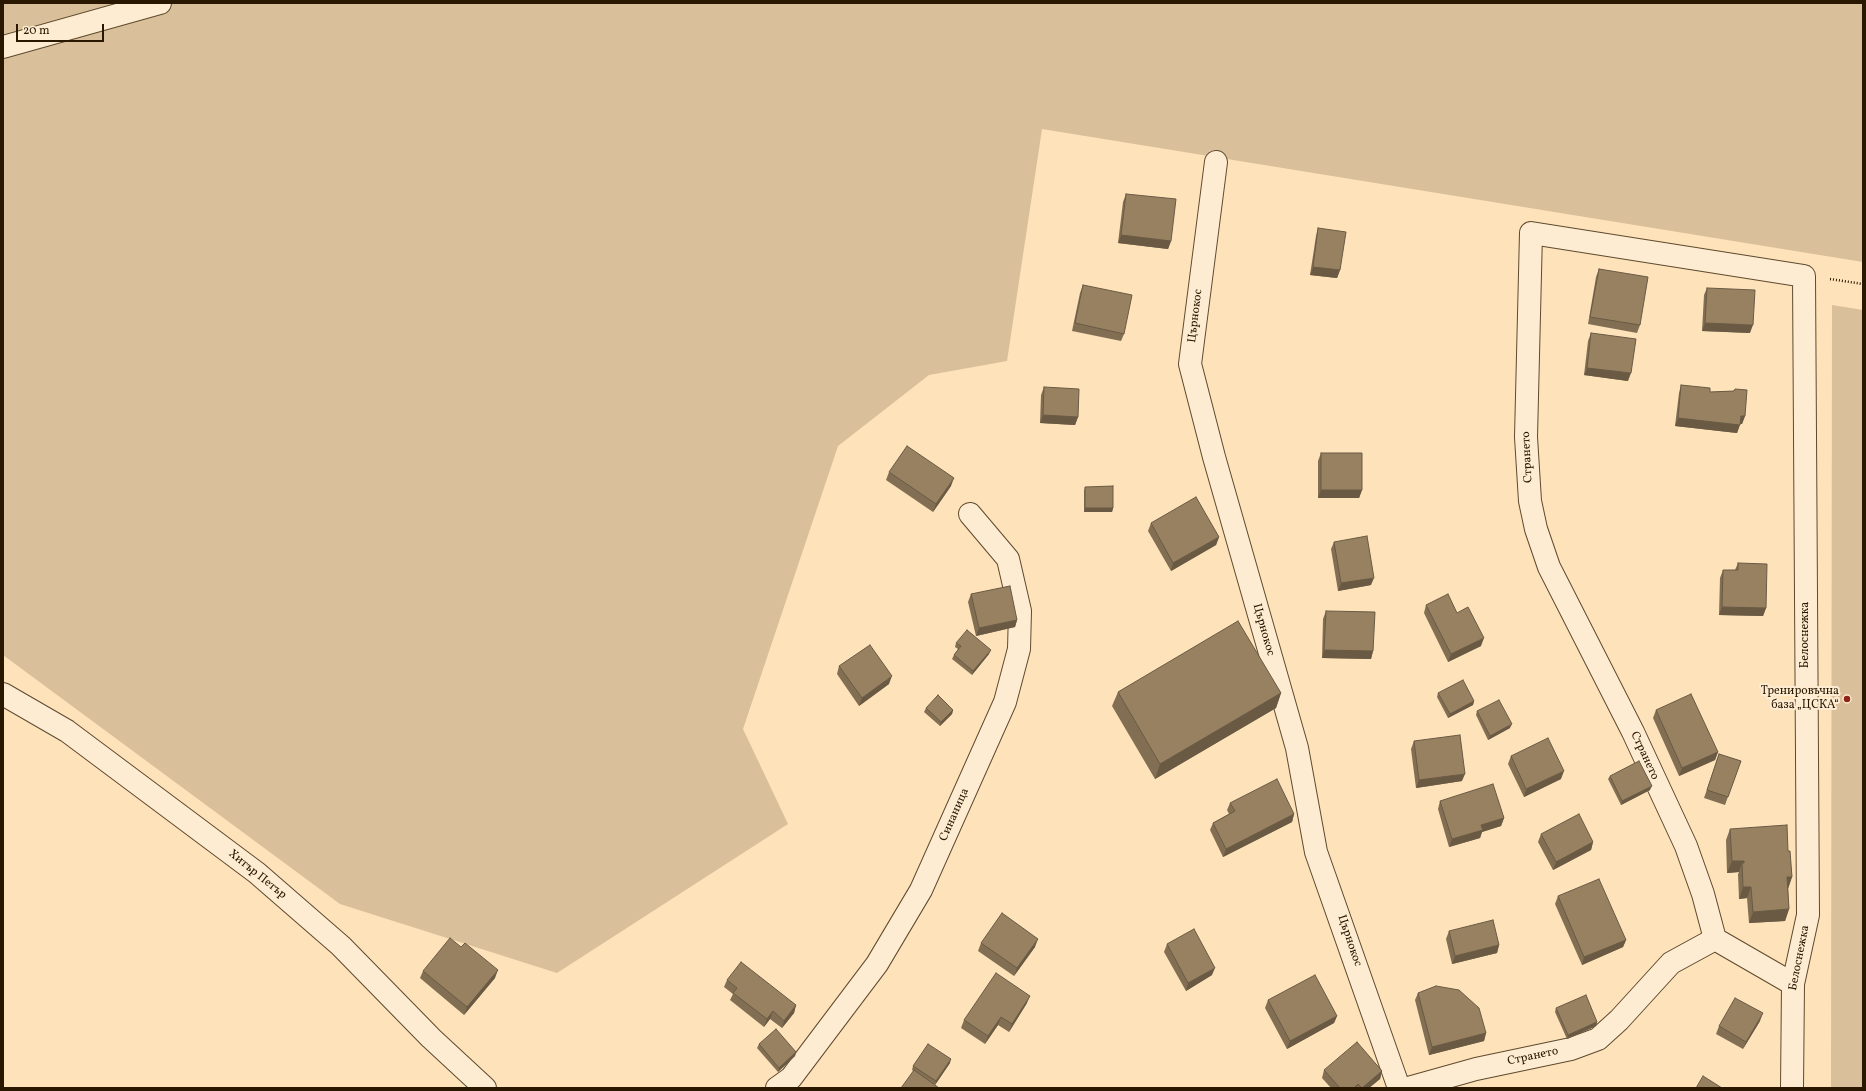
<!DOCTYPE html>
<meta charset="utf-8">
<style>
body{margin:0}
#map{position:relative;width:1866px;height:1091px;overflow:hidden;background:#fde2ba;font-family:Vollkorn,serif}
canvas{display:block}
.frame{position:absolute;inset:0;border:4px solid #291700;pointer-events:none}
.scale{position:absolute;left:16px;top:24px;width:88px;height:18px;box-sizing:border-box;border:2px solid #291700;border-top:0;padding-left:5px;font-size:12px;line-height:14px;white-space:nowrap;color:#291700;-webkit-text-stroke:3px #feecd2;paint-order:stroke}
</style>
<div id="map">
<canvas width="1866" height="1091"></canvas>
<div class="frame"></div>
<div class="scale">20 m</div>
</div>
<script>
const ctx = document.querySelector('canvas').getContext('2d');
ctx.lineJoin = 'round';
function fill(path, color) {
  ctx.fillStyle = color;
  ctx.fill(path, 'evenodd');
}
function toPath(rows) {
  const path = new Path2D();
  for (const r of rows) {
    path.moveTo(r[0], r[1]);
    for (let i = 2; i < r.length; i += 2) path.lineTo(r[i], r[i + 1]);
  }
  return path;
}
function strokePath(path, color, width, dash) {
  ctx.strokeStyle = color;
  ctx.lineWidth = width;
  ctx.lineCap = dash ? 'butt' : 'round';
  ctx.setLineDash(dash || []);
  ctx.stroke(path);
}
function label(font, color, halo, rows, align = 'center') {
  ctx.font = font + ' Vollkorn,serif';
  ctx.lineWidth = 4;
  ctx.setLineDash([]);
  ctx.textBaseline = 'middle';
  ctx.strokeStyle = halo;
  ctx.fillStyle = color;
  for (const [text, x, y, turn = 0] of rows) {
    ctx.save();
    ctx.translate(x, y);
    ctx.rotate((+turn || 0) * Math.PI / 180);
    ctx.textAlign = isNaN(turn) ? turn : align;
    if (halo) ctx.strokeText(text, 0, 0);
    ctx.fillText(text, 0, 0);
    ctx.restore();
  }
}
fill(toPath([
 [3,3,1863,3,1863,262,1042,129,1007,361,929,375,838,446,743,729,788,824,557,973,340,904,3,655],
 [1832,305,1863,310,1863,1088,1831,1088]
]), '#d9bf9a');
const minor = toPath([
 [3,47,160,3],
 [1216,162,1190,364,1214,457,1297,748,1316,852,1399,1088],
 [3,694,67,731,257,873,341,946,431,1038,485,1088],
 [1715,939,1703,894,1686,846,1633,732,1549,567,1536,529,1530,501,1526,437,1531,233,1804,276,1808,915,1793,984,1792,1088],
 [1715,939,1793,984],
 [777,1088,791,1078,877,964,921,890,1005,702,1019,649,1020,611,1008,559,970,514],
 [1408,1088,1476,1069,1571,1049,1598,1039,1619,1020,1671,963,1715,939]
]);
strokePath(minor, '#5e4a2e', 24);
strokePath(toPath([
 [1830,279,1863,284]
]), '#291700', 2.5, [1, 2]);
strokePath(minor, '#feecd2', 22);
fill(toPath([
 [1126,194,1171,241,1168,249,1118,243,1123,202],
 [1318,228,1340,270,1337,278,1310,275,1316,236],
 [1599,269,1640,325,1637,333,1588,324,1596,277],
 [1083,285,1124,334,1121,341,1072,331,1080,293],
 [1707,288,1750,333,1702,331,1704,295],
 [1591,333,1628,381,1584,375,1588,341],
 [1681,385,1710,392,1734,391,1735,389,1745,416,1742,424,1740,424,1737,433,1675,426,1679,393],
 [1044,387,1078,417,1075,425,1040,423,1041,395],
 [1321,453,1362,490,1359,498,1318,498,1318,461],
 [889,472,951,486,933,512,886,480],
 [1085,487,1113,508,1112,512,1084,512,1084,491],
 [1151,523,1219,537,1216,545,1171,571,1148,531],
 [1334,542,1371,585,1338,591,1331,549],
 [1738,563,1766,608,1763,616,1719,615,1720,578,1723,570,1735,570],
 [971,594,1017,620,1015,627,976,636,968,602],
 [1426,605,1457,613,1481,646,1448,662,1424,613],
 [1326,611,1373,651,1371,659,1322,658,1323,619],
 [956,643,989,654,972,675,952,659,954,655,958,649,955,647],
 [839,666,889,684,859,706,837,674],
 [1118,692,1281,693,1276,708,1155,779,1112,706],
 [1438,693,1474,701,1473,705,1448,718,1437,697],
 [926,708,953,710,952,714,940,726,924,712],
 [1656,710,1718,752,1715,760,1679,776,1653,718],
 [1477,711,1510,728,1488,740,1476,715],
 [1414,741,1462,781,1416,788,1411,749],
 [1719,754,1741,761,1725,805,1704,798],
 [1511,756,1561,779,1524,797,1508,764],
 [1610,776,1650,790,1621,805,1608,779],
 [1440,801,1504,818,1501,826,1482,832,1480,838,1449,847,1438,809],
 [1230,803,1294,814,1292,822,1223,857,1210,830,1213,823,1229,814,1227,810],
 [1730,829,1788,851,1792,877,1788,888,1789,909,1785,921,1749,923,1747,898,1739,899,1738,874,1739,872,1727,873,1726,840],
 [1541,834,1593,842,1591,850,1553,870,1538,842],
 [1558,896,1626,940,1623,947,1582,965,1555,904],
 [1449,931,1499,945,1497,953,1452,964,1446,939],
 [981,943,1035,947,1014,976,978,951],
 [1167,944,1212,975,1186,991,1164,952],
 [461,947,495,978,464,1015,420,978,423,971],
 [727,980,796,1005,794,1013,782,1028,770,1019,764,1027,730,1000,733,994,724,987],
 [1418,993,1486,1033,1484,1041,1429,1055,1415,1000],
 [1268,1000,1337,1016,1334,1023,1287,1049,1265,1008],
 [1027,1003,1009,1032,998,1025,985,1044,961,1028,964,1020],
 [1556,1008,1597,1022,1596,1026,1567,1039,1555,1012],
 [1760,1021,1743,1049,1716,1034,1719,1026],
 [759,1044,796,1052,795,1056,778,1072,757,1048],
 [950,1063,935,1085,912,1070,913,1066],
 [1324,1070,1382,1071,1380,1079,1369,1088,1331,1088,1322,1078]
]), '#826f53');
fill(toPath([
 [1121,235,1171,241,1168,249,1118,243],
 [1313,267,1340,270,1337,278,1310,275],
 [1705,323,1753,325,1750,333,1702,331],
 [1587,368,1631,373,1628,381,1584,375],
 [1043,415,1078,417,1075,425,1040,423],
 [1741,416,1745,416,1742,424,1738,424],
 [1678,418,1740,425,1737,433,1675,426],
 [954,478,951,486,933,512,936,504],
 [1321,490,1362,490,1359,498,1318,498],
 [1085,508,1113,508,1112,512,1084,512],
 [1219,537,1216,545,1171,571,1173,563],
 [1374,578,1371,585,1338,591,1341,583],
 [1722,607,1766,608,1763,616,1719,615],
 [1017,620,1015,627,976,636,979,628],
 [1484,638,1481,646,1448,662,1451,654],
 [991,650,989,654,972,675,973,671],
 [1324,650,1373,651,1371,659,1322,658],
 [892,676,889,684,859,706,862,698],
 [1281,693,1276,708,1155,779,1160,764],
 [1474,701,1473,705,1448,718,1450,714],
 [953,710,952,714,940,726,941,722],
 [1512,724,1510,728,1488,740,1490,736],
 [1718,752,1715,760,1679,776,1682,768],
 [1564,771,1561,779,1524,797,1526,789],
 [1465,774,1462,781,1416,788,1419,780],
 [1652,786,1650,790,1621,805,1622,801],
 [1294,814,1292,822,1223,857,1226,849],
 [1504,818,1501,826,1482,832,1480,838,1449,847,1452,839,1481,825],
 [1593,842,1591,850,1553,870,1556,862],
 [1732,861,1744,861,1742,866,1742,863,1739,872,1727,873],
 [1787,877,1792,877,1788,889],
 [1743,887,1751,887,1747,898,1739,899],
 [1789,909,1785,921,1749,923,1753,912],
 [1038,939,1035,947,1014,976,1017,968],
 [1626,940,1623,947,1582,965,1584,957],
 [1499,945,1497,953,1452,964,1455,956],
 [1215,968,1212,975,1186,991,1188,983],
 [498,970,495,978,464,1015,467,1007],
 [1030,996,1027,1003,1009,1032,1012,1024],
 [796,1005,794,1013,782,1028,784,1021],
 [773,1011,770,1019,764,1027,767,1019],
 [1763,1013,1760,1021,1743,1049,1746,1042],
 [1337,1016,1334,1023,1287,1049,1290,1041],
 [1001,1017,998,1025,985,1044,988,1036],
 [1597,1022,1596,1026,1567,1039,1568,1035],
 [1486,1033,1484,1041,1429,1055,1432,1047],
 [796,1052,795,1056,778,1072,779,1068],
 [951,1059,950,1063,935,1085,936,1081],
 [1382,1071,1380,1079,1369,1088,1362,1088]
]), '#6a5a44');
const building = toPath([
 [1126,194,1176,199,1171,241,1121,235,1126,194],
 [1318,228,1346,232,1340,270,1313,267,1318,228],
 [1599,269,1648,277,1640,325,1590,317,1599,269],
 [1083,285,1132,295,1124,334,1075,323,1083,285],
 [1707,288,1755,290,1753,325,1705,323,1707,288],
 [1591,333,1636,339,1631,373,1587,368,1591,333],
 [1681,385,1710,388,1710,392,1734,391,1735,389,1747,390,1745,416,1741,416,1740,425,1678,418,1681,385],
 [1044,387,1079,389,1078,417,1043,415,1044,387],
 [907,446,954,478,936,504,889,472,907,446],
 [1321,453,1362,453,1362,490,1321,490,1321,453],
 [1113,486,1113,508,1085,508,1085,487,1113,486],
 [1196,497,1219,537,1173,563,1151,523,1196,497],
 [1367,536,1374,578,1341,583,1334,542,1367,536],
 [1738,563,1767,564,1766,608,1722,607,1723,570,1738,570,1738,563],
 [1010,586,1017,620,979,628,971,594,1010,586],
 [1448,594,1457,613,1468,607,1484,638,1451,654,1426,605,1448,594],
 [1326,611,1375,612,1373,651,1324,650,1326,611],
 [1238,621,1281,693,1160,764,1118,692,1238,621],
 [967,630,991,650,973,671,954,655,961,646,956,643,967,630],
 [870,645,892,676,862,698,839,666,870,645],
 [1463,680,1474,701,1450,714,1438,693,1463,680],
 [1691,694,1718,752,1682,768,1656,710,1691,694],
 [938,695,953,710,941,722,926,708,938,695],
 [1499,700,1512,724,1490,736,1477,711,1499,700],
 [1460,735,1465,774,1419,780,1414,741,1460,735],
 [1548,738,1564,771,1526,789,1511,756,1548,738],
 [1719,754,1741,761,1728,797,1707,790,1719,754],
 [1639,761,1652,786,1622,801,1610,776,1639,761],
 [1277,779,1294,814,1226,849,1213,823,1235,811,1230,803,1277,779],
 [1493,784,1504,818,1481,825,1483,830,1452,839,1440,801,1493,784],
 [1579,814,1593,842,1556,862,1541,834,1579,814],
 [1787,825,1788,851,1790,851,1792,877,1787,877,1789,909,1753,912,1751,887,1743,887,1742,863,1744,863,1744,861,1732,861,1730,829,1787,825],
 [1599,879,1626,940,1584,957,1558,896,1599,879],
 [1002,913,1038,939,1017,968,981,943,1002,913],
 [1493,920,1499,945,1455,956,1449,931,1493,920],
 [1194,929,1215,968,1188,983,1167,944,1194,929],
 [450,938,461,947,465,943,498,970,467,1007,423,971,450,938],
 [741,962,796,1005,784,1021,773,1011,767,1019,733,993,737,988,727,980,741,962],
 [996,973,1030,996,1012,1024,1001,1017,988,1036,964,1020,996,973],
 [1315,975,1337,1016,1290,1041,1268,1000,1315,975],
 [1436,986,1459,990,1479,1008,1486,1033,1432,1047,1418,993,1436,986],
 [1586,995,1597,1022,1568,1035,1556,1008,1586,995],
 [1735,998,1763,1013,1746,1042,1719,1026,1735,998],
 [776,1029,796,1052,779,1068,759,1044,776,1029],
 [1357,1042,1382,1071,1362,1088,1358,1084,1354,1088,1340,1088,1324,1070,1357,1042],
 [928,1044,951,1059,936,1081,913,1066,928,1044],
 [914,1070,939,1088,901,1088,914,1070],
 [1703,1076,1722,1088,1696,1088,1703,1076]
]);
fill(building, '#978161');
strokePath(building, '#6a5a44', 1);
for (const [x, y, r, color] of [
 [1847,699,4,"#8f2418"]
]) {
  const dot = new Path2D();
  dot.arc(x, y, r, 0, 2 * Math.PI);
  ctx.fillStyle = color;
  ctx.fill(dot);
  strokePath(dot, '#feecd2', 1.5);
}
label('12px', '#291700', '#feecd2', [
 ["Църнокос",1196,316,-83],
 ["Странето",1528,457,-93],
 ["Църнокос",1263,630,74],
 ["Белоснежка",1806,635,-90],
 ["Странето",1644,756,65],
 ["Синаница",955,815,-66],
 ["Хитър Петър",257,875,39],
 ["Църнокос",1349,941,71],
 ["Белоснежка",1800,958,-79],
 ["Странето",1533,1057,-12]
]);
label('12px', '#291700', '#feecd2', [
 ["Тренировъчна",1839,692],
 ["база „ЦСКА“",1839,706]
], 'right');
</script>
